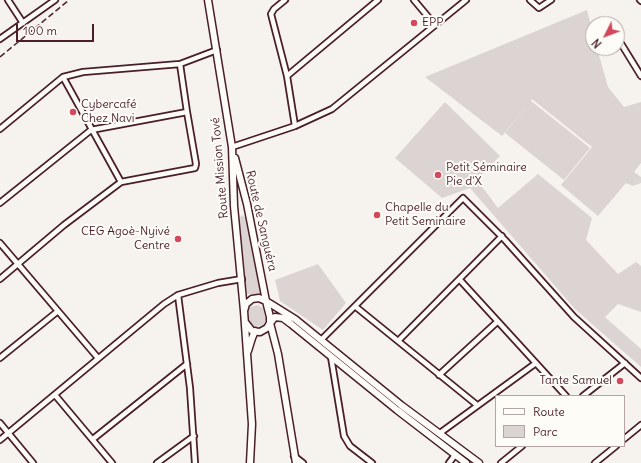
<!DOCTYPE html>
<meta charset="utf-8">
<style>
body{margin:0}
#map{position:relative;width:641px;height:463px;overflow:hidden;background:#f6f3ef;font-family:Delius,sans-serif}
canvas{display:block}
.legend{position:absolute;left:495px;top:395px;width:130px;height:52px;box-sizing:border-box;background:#fdfcf7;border:1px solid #b5a4a5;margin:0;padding:5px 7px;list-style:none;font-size:12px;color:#4a1f2b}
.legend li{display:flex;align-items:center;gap:8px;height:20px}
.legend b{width:20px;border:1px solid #b5a4a5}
.north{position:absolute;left:585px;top:16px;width:40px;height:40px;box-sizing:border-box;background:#fdfcf7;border:1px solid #b5a4a5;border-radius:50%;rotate:228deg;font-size:11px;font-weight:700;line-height:16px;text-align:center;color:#4a1f2b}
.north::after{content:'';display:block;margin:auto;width:14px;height:18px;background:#d1495b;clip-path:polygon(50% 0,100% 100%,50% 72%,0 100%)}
.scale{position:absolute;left:16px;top:24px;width:78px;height:18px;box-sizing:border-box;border:2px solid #4a1f2b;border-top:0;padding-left:5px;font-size:12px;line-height:14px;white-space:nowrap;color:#4a1f2b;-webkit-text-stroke:3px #fdfcf7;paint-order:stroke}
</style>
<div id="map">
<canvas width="641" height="463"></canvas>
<ul class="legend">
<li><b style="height:5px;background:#fdfcf7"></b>Route</li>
<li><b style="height:11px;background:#dcd4d2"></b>Parc</li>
</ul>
<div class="north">N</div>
<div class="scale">100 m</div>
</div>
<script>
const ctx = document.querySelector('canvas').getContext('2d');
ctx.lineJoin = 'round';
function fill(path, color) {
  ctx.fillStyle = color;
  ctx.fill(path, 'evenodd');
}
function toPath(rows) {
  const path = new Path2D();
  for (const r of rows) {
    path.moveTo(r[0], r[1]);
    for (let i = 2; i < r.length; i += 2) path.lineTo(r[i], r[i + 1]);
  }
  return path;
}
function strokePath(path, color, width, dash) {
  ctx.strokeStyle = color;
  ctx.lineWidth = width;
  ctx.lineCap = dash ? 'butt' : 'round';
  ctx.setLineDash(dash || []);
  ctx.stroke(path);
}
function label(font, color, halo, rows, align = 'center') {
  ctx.font = font + ' Delius,sans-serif';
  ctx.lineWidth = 4;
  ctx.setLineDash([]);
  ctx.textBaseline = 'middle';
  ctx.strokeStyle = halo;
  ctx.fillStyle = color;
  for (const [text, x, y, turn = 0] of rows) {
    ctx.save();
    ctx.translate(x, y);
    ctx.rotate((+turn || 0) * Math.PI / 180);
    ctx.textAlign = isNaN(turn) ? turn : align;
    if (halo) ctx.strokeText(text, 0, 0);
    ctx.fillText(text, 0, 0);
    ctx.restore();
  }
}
fill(toPath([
 [587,10,593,33,593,48,597,48,608,87,624,107,641,102,641,163,634,172,641,177,641,183,633,186,626,183,598,216,561,185,592,147,532,99,531,101,590,148,564,180,505,133,528,104,502,136,425,77],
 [445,102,500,156,477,180,498,208,538,174,592,218,586,240,618,274,636,262,641,266,641,312,618,304,605,317,641,349,641,367,575,309,470,188,442,198,395,158],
 [242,215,246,218,261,294,247,294,239,219],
 [318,264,346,303,323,330,280,301,275,280],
 [258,305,263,308,266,320,264,324,257,327,250,324,248,312,250,307]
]), '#dcd4d2');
const street = toPath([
 [8,0,23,23],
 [285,0,274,9,271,14,287,76,295,126],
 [414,0,435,25],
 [530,0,539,8,551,0],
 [640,0,641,1],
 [609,23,609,24],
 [617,37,641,76],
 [0,39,55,0],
 [287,76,378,0],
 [0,129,63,77,83,72,180,64,217,50],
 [232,147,295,126,332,109,466,0],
 [121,182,195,168,196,164,187,112],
 [0,203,91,130,187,112,180,64],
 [0,243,98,358],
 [0,279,64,225,121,182,63,77],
 [460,280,566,396],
 [178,295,190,388,195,463],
 [356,307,477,405],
 [321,340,463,198,505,240,574,317,641,378],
 [398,341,502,236],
 [331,357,344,436,350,446,372,463],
 [0,358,58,311],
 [439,375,497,322],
 [55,395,112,463],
 [583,396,625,363],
 [0,423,33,463],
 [440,433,536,363],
 [93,439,187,364],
 [624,439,641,425],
 [0,440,164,304,178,295,218,283,242,279],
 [294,456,303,463],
 [157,463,194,436],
 [449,463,455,455],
 [501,463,522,446],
 [595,463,616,446]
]);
const secondary = toPath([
 [208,0,232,147,234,206,244,311],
 [235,158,247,204,266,301],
 [266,301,295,319,401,405,479,463],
 [245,322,252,331,260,332,267,328,270,323,270,317,266,301,259,298,252,299,246,304,244,311,252,424,250,463],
 [270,323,275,317,283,318,291,324,397,410,466,463],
 [270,323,278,354,296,463],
 [248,351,252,338,255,331,256,332]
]);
strokePath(street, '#4a1f2b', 8);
strokePath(secondary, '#4a1f2b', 9);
strokePath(street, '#fdfcf7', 4.5);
strokePath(secondary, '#fdfcf7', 6);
strokePath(toPath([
 [0,57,69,0]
]), '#4a1f2b', 1.5, [6, 3]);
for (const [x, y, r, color] of [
 [414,23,4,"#d1495b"],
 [73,112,4,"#d1495b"],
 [438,175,4,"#d1495b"],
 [377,215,4,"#d1495b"],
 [178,239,4,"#d1495b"],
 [620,381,4,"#d1495b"]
]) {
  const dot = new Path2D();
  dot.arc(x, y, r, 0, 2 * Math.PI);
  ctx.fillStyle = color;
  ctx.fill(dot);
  strokePath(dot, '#fdfcf7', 1.5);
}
label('12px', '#4a1f2b', '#fdfcf7', [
 ["EPP",422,23],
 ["Cybercafé",81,105],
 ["Chez Navi",81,119],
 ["Petit Séminaire",446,168],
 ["Pie d'X",446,182],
 ["Chapelle du",385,208],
 ["Petit Seminaire",385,222],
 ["CEG Agoè-Nyivé",170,232,"right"],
 ["Centre",170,246,"right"],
 ["Tante Samuel",612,381,"right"]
], 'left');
label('12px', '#4a1f2b', '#fdfcf7', [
 ["Route Mission Tové",220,168,-95],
 ["Route de Sanguéra",261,221,77]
]);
</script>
